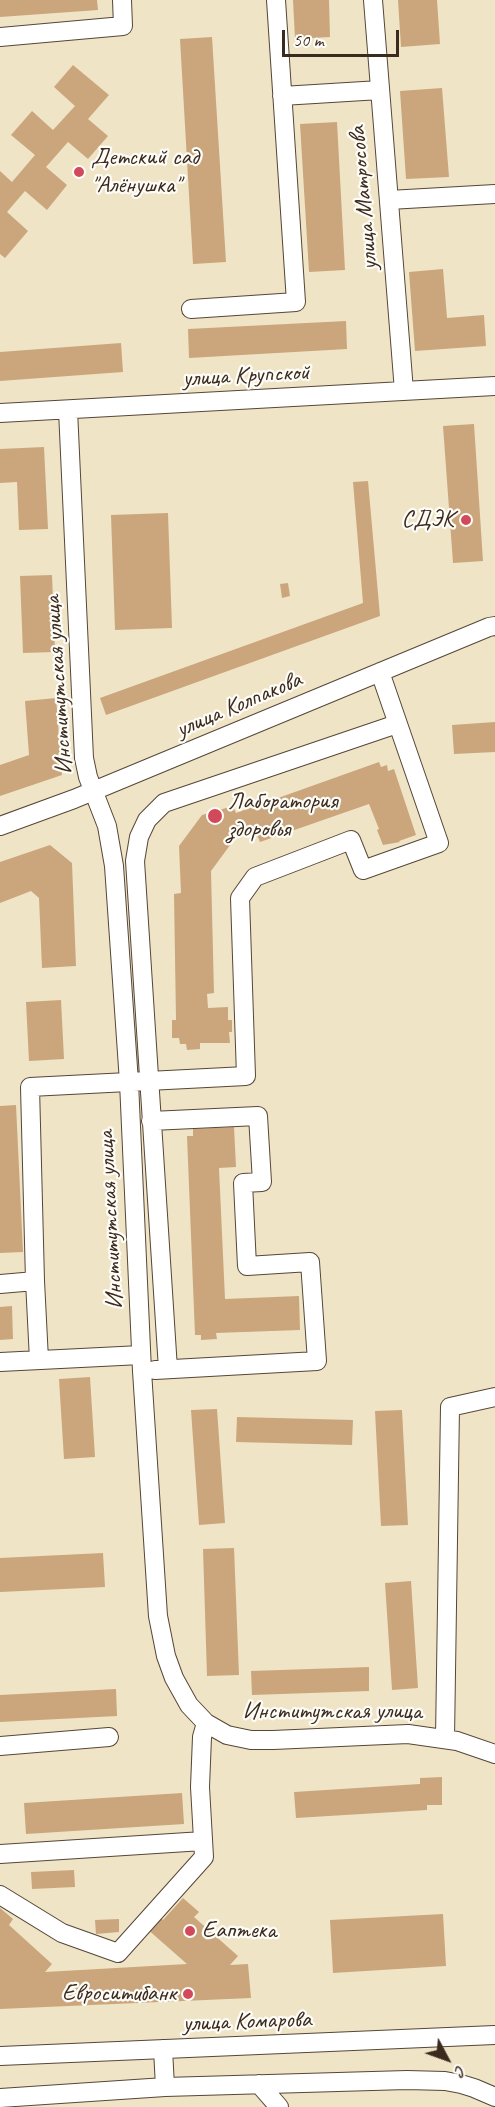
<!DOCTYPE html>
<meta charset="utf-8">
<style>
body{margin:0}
#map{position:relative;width:495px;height:2107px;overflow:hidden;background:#efe4c6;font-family:Caveat,sans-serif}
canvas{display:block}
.north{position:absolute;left:417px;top:2029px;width:60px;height:60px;-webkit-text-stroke:4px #fdfcf7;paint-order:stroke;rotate:131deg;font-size:16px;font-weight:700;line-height:24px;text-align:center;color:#3b2a1e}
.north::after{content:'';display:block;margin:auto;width:21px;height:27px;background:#3b2a1e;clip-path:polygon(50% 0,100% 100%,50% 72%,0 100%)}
.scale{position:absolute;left:282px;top:30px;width:117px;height:27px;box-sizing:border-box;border:3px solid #3b2a1e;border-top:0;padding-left:8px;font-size:18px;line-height:21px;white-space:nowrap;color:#3b2a1e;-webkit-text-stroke:4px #fdfcf7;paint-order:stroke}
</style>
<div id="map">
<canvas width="495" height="2107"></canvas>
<div class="north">С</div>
<div class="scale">50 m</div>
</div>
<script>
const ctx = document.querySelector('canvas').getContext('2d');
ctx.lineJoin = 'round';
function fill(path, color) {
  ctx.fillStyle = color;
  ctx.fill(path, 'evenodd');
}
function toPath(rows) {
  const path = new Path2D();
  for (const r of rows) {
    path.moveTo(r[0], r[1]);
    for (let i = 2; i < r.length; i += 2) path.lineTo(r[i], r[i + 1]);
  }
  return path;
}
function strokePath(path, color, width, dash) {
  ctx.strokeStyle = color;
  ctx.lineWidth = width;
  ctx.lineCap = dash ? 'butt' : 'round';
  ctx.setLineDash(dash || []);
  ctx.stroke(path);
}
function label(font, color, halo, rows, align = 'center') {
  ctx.font = font + ' Caveat,sans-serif';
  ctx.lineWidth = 4.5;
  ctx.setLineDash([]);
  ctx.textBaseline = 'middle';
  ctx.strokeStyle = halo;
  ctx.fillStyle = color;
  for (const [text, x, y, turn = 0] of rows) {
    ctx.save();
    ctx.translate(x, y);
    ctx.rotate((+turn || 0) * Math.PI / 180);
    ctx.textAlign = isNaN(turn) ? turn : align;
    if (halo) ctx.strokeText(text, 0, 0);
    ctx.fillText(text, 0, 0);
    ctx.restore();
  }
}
fill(toPath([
 [0,0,97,0,98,10,0,17],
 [293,0,329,0,330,37,295,39],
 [398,0,437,0,440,44,401,47],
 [212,37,226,262,193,264,180,39],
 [73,65,109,95,88,119,108,136,88,159,68,142,46,167,67,185,47,210,25,191,7,212,28,231,5,258,0,254,0,171,12,182,35,155,11,135,32,111,53,130,75,106,54,87],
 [442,88,449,177,406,179,400,91],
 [337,122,345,270,309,272,300,124],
 [443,269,447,318,484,315,486,346,415,351,409,272],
 [346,321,347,349,189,358,188,329],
 [121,343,123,372,0,381,0,352],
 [474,424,483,561,453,563,443,426],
 [44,447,48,529,19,530,17,482,0,483,0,449],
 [368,481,380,616,106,715,100,698,363,603,353,482],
 [168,513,172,628,115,630,111,515],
 [52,575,55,652,23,653,20,576],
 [288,583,290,596,282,598,280,584],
 [56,698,62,775,0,796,0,765,29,755,25,701],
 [495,722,495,752,454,754,452,725],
 [379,762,381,767,387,765,388,771,394,769,416,835,399,841,400,842,383,845,377,830,379,829,369,804,260,842,255,830,236,837,211,871,214,993,207,994,208,1008,228,1007,228,1020,232,1020,232,1032,229,1032,230,1043,200,1043,200,1049,187,1050,186,1044,180,1044,179,1038,172,1038,172,1020,176,1020,174,894,181,893,179,846,202,815,233,806,236,813],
 [50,845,72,863,76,966,42,968,39,898,31,891,0,903,0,862],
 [61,1000,64,1059,29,1061,26,1002],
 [16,1105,23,1252,0,1253,0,1106],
 [234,1127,236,1167,219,1168,225,1299,299,1296,300,1330,216,1333,217,1339,201,1340,201,1335,195,1335,187,1136,193,1136,193,1129],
 [12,1306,13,1339,0,1340,0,1307],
 [90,1377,95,1457,64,1459,59,1379],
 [217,1409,225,1523,199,1525,191,1410],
 [402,1410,408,1525,381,1526,375,1411],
 [237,1417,353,1420,352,1445,236,1442],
 [234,1548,239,1675,207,1676,203,1549],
 [103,1553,105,1587,0,1592,0,1558],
 [411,1581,418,1688,392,1690,385,1583],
 [369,1667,369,1691,252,1695,251,1671],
 [116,1689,117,1716,0,1722,0,1695],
 [442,1777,442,1805,427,1805,427,1810,296,1818,294,1792,420,1784,420,1778],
 [182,1793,184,1824,26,1834,24,1803],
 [74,1870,75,1887,32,1889,31,1872],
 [183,1898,199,1912,194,1917,238,1956,230,1965,248,1964,251,1998,0,2009,0,1908,13,1919,9,1925,52,1964,45,1972,187,1964,146,1928,158,1915,163,1920],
 [443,1914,446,1966,333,1973,330,1920],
 [119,1919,119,1932,96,1934,95,1920]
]), '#cba67c');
const minor = toPath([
 [373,0,404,391],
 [0,37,123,26,122,0],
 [282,96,380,90],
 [389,200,495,194],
 [191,309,296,302,276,0],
 [68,410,84,758,88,777,107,826,114,866,129,1082,142,1371,158,1616,166,1656,174,1678,189,1705,206,1723,227,1735,251,1740,273,1740,408,1734,457,1741,495,1754],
 [0,413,495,386],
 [0,826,74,799,489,627,495,626],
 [151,1121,258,1116,262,1182,243,1183,247,1266,310,1262,317,1361,155,1370],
 [35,1281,30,1087,246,1076,240,898,255,877,351,840,363,870,439,843,380,672],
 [0,1284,35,1281,39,1360],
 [0,1362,141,1355],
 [168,1369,135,861,139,837,147,820,164,803,397,724],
 [445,1738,450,1407,495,1397],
 [0,1746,109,1737],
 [0,1854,203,1841],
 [0,1895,62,1933,118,1953,204,1857,200,1787,202,1737,206,1723],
 [163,2049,165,2087],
 [0,2056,495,2035],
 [259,2084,279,2107],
 [0,2098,165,2087,407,2080,445,2081,461,2084,474,2088,495,2097]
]);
strokePath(minor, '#564637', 20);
strokePath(minor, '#fff', 18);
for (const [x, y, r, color] of [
 [79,172,6,"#d1495b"],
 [466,520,6,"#d1495b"],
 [215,816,8,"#d1495b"],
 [190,1931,6,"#d1495b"],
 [188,1994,6,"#d1495b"]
]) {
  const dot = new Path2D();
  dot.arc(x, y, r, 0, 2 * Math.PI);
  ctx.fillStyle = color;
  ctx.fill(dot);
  strokePath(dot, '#fdfcf7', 2);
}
label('24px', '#3b2a1e', '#fdfcf7', [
 ["Детский сад",91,158],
 ["\"Алёнушка\"",91,186],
 ["СДЭК",454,520,"right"],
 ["Лаборатория",228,802],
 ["здоровья",228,830],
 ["Еаптека",202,1931],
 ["Евроситибанк",176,1994,"right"]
], 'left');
label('24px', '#3b2a1e', '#fdfcf7', [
 ["улица Матросова",364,198,-95],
 ["улица Крупской",246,376,-3],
 ["Институтская улица",59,685,-94],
 ["улица Колпакова",239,705,-23],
 ["Институтская улица",111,1220,-93],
 ["Институтская улица",332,1712],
 ["улица Комарова",247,2022,-2]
]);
</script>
